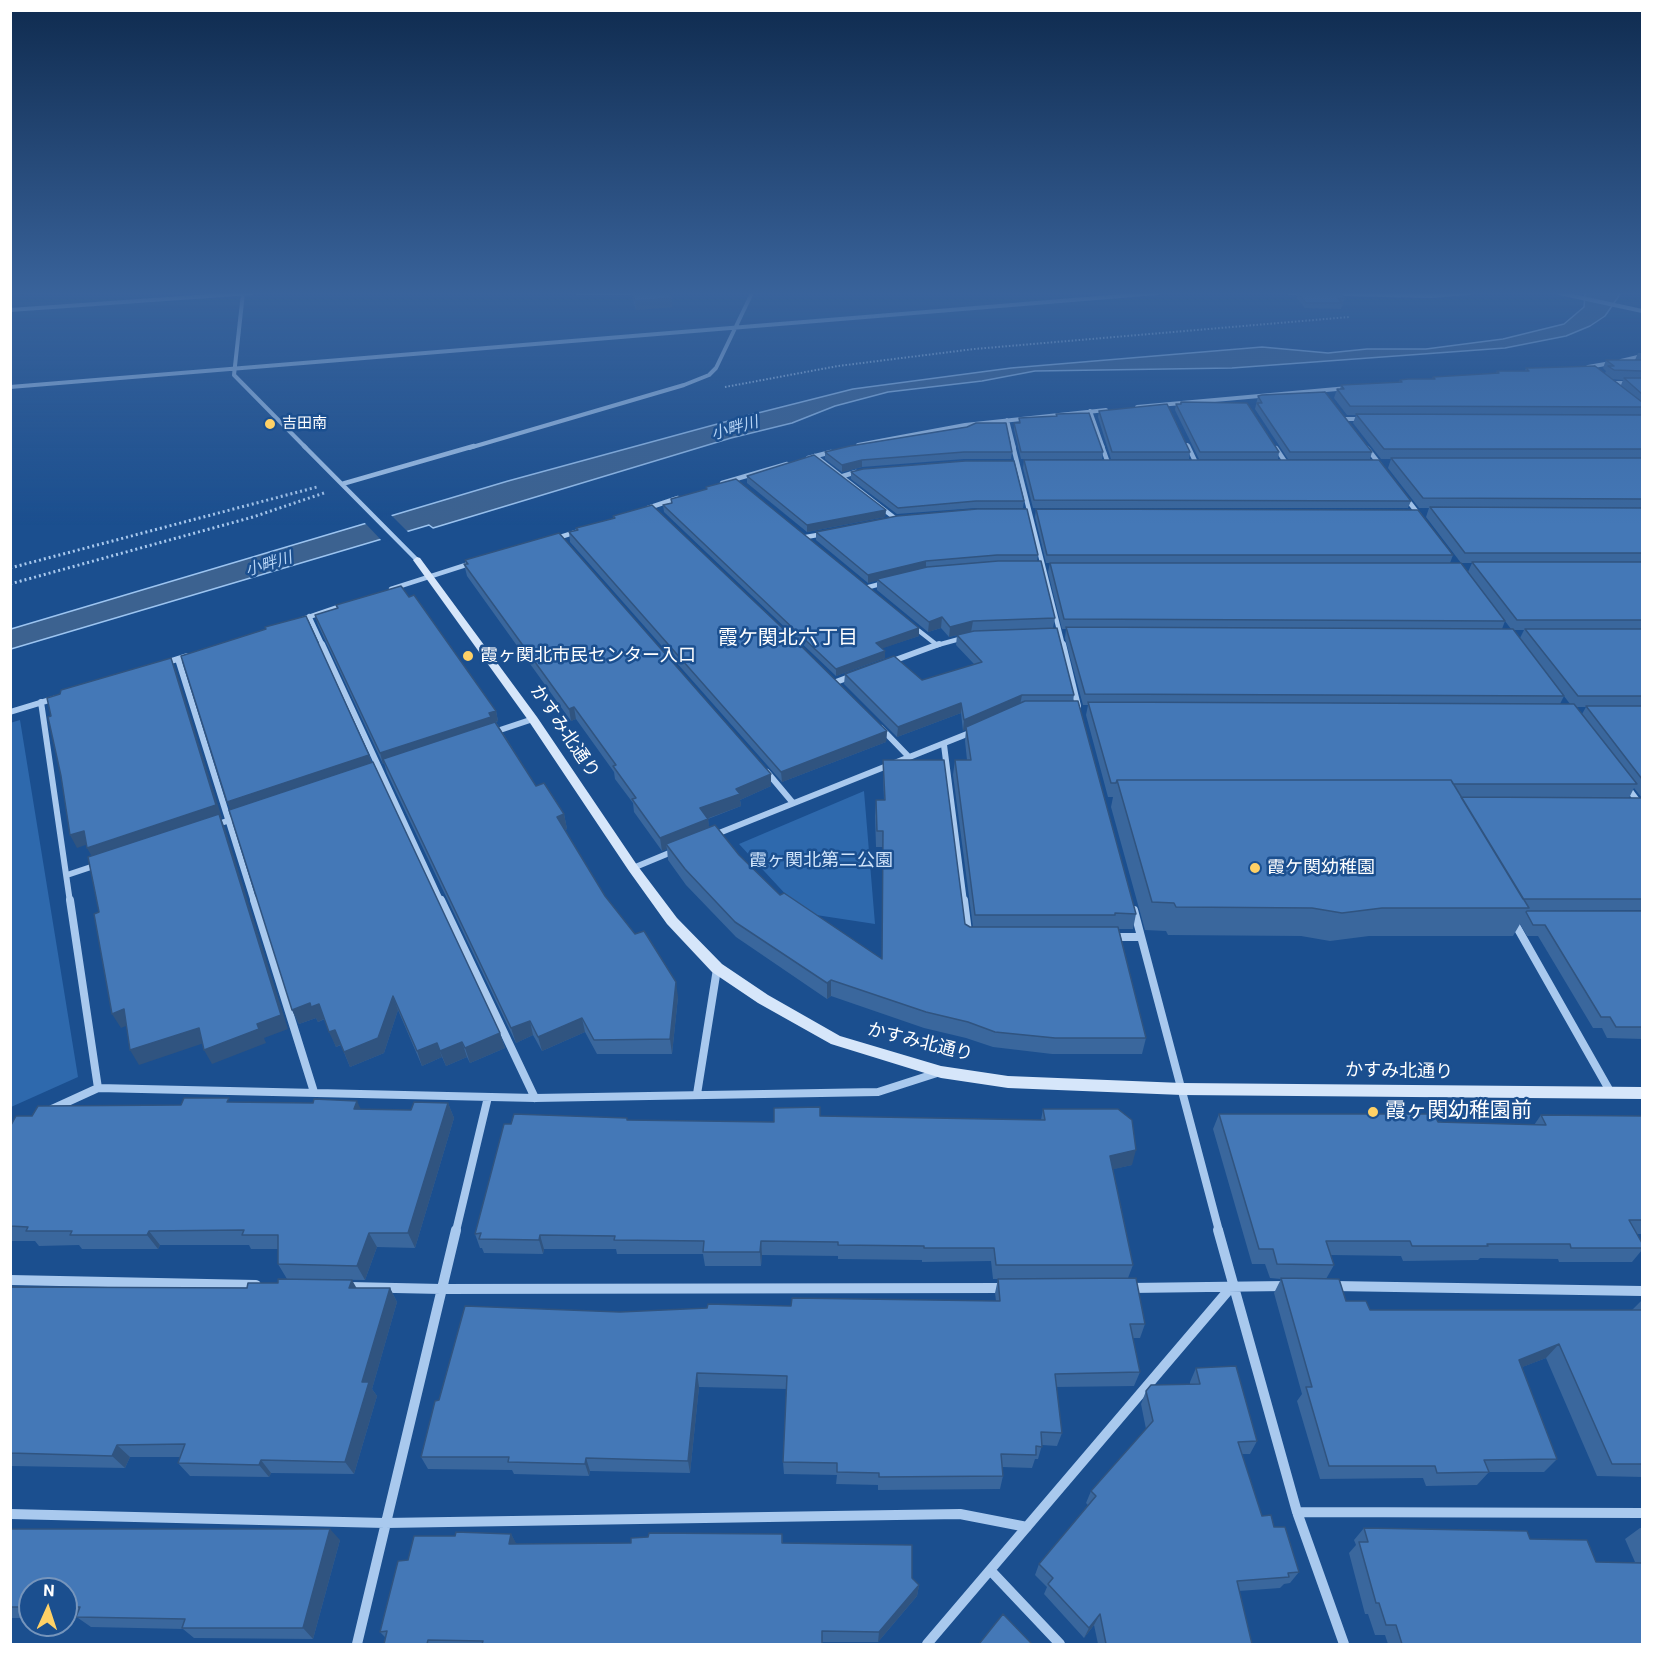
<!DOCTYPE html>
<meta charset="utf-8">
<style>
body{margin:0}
#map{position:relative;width:1653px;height:1655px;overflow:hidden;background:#1b4f8f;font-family:Roboto,sans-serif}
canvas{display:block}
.frame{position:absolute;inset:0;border:12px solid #fff;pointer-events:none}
.north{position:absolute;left:18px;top:1577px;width:60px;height:60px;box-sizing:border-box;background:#1b4f8f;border:2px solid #7695bc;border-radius:50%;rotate:3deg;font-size:16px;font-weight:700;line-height:24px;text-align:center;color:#fff}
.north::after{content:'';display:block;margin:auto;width:21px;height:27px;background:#ffd166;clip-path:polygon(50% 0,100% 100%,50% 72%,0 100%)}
</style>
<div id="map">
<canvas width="1653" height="1655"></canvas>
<div class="frame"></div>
<div class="north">N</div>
</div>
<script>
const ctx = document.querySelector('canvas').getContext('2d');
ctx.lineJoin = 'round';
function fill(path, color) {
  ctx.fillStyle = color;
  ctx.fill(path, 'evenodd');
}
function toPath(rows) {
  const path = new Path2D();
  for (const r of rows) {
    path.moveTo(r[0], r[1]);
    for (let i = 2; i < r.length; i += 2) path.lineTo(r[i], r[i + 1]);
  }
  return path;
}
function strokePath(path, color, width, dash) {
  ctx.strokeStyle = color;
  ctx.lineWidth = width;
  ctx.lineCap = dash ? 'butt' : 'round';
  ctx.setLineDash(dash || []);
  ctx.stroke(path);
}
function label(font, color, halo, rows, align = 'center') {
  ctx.font = font + ' Roboto,"Noto Sans JP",sans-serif';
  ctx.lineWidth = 5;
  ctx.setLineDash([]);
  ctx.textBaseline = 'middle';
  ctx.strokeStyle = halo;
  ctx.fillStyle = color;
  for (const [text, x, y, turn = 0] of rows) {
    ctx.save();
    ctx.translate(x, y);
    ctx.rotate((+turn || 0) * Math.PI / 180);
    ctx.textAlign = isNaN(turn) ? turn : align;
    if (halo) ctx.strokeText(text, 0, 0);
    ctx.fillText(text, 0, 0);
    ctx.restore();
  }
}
fill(toPath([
 [20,720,78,1077,11,1107,10,723],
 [864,791,875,924,803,913,739,844]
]), '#2e69ad');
const water = toPath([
 [1585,293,1621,293,1605,316,1590,326,1566,336,1505,348,1232,368,1035,371,982,381,888,392,835,406,792,423,731,438,433,528,429,525,11,649,11,629,508,481,754,414,853,389,1011,368,1262,347,1328,353,1367,349,1426,349,1503,339,1564,324,1584,307,1585,293]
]);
fill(water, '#3c6290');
strokePath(water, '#9cc4f0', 1.5);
fill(toPath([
 [390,514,410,534,383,542,364,522]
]), '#1b4f8f');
strokePath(toPath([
 [725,387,838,366,974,349,1349,317]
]), '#a9c9ee', 2, [1.5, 2]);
strokePath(toPath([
 [10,568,317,487],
 [10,584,253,517,324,493]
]), '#a9c9ee', 3, [2, 3]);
strokePath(toPath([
 [243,293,234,375,306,448],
 [577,293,652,293],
 [1289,293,1304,293],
 [1559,293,1642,311],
 [1335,294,1432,296,1470,293],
 [10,310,252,293],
 [1621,361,1642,356],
 [1588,367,1611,363],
 [1610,383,1642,383],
 [10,387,1158,293],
 [1137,407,1348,388],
 [1090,411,1103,448],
 [1346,419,1363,419],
 [1007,420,1014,448],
 [858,445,965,425,1106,410],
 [1187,445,1188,448],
 [469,448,684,385,709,375,716,368,752,293]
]), '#a9c9ee', 4);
strokePath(toPath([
 [304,446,417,560],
 [1013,446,1063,646],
 [1102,446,1108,463],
 [1188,446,1196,463],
 [1276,448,1286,463],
 [1367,448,1381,466],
 [815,456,896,519],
 [808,458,831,452],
 [843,476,856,472],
 [722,483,787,464],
 [342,484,474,446],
 [1406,498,1420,516],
 [648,508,678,498],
 [806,537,823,534],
 [554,539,576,532],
 [865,588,884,583],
 [391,589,472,563],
 [309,616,323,646],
 [300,620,344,605],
 [914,627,937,645],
 [934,646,963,638]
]), '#a9c9ee', 4.5);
strokePath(toPath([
 [322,644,441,902],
 [1063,644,1078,706],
 [178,659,254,902],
 [890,662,939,644],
 [165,663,187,656],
 [836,682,852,676],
 [41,702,70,902],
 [10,712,56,698],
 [881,728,909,757],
 [494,732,533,719],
 [944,745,964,902],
 [767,772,793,803],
 [1628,788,1642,807],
 [218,824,239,817],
 [714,835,972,732],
 [633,868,674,851],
 [67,875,97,865]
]), '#a9c9ee', 6);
strokePath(toPath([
 [70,900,98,1088],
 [254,900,314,1092],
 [441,900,535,1098],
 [964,900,968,932],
 [1134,910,1219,1231],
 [1514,922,1611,1093],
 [1115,937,1141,937],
 [697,1094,717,969],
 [52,1109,98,1088,535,1098,878,1092,937,1073],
 [456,1231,488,1097]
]), '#a9c9ee', 8);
strokePath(toPath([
 [1218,1230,1297,1512,1344,1644],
 [10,1280,256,1285],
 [1334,1286,1642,1291],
 [350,1287,441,1289,1003,1288],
 [1130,1288,1285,1286],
 [1297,1512,1642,1513],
 [10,1514,385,1523,960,1514,1027,1527],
 [991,1571,1060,1644],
 [357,1644,456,1230],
 [927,1644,1233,1285]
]), '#a9c9ee', 10);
fill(toPath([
 [417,557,420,558,537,717,637,865,677,918,722,964,768,995,840,1036,941,1066,1008,1076,1182,1083,1642,1087,1642,1099,1182,1095,1008,1088,941,1078,831,1044,758,1003,712,972,667,924,629,871,528,720,413,560,417,557]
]), '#d6e6fa');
fill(toPath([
 [631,293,668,293,671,298,672,307,636,310],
 [1297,293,1340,293,1345,298,1341,309,1305,308,1296,297],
 [1638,353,1642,353,1642,910,1527,911,1642,911,1642,1039,1607,1038,1602,1028,1593,1028,1538,936,1527,936,1520,924,1513,936,1369,936,1330,941,1301,936,1168,935,1166,931,1145,930,1111,807,1113,797,1108,797,1086,715,1088,705,1083,705,1065,638,1066,629,1062,629,1048,572,1050,563,1046,563,1035,517,1036,509,1453,555,1450,563,1505,621,1502,629,1511,629,1468,572,1472,563,1461,563,1426,517,1429,508,1419,508,1388,468,1391,459,1381,459,1353,423,1356,415,1347,415,1334,398,1337,389,1340,389,1341,385,1399,382,1400,380,1432,379,1433,377,1496,373,1497,371,1525,371,1526,368,1605,373,1606,371,1603,368,1606,360,1635,360],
 [1612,379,1623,380,1621,385],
 [1514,630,1524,630,1520,638],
 [1564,696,1570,704,1560,704],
 [1576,707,1586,707,1582,714],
 [1634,788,1642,798,1629,798],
 [1258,396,1372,452,1370,459,1288,459,1255,409],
 [1181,402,1279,452,1278,459,1199,459,1175,410,1176,404,1180,404],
 [1099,411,1190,452,1189,459,1111,459,1098,417],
 [1056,414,1103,452,1102,459,1021,459,1014,429,1014,423,1019,423,1019,418,1056,416],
 [825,452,1012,452,1011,459,964,459,862,467,842,472,825,459],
 [1024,460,1411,501,1408,508,1033,508,1023,468],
 [851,472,1024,501,1023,508,976,508,897,514,851,479],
 [747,476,886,510,885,517,807,532,747,483],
 [706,487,919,628,919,636,882,648,885,651,885,658,836,676,664,512,663,505,671,503,671,499,706,489],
 [613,516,887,731,886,742,782,782,570,542,569,532,576,530,576,528,613,519],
 [816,532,1038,555,1037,561,1055,618,1053,628,1074,695,1073,701,1136,914,1133,929,1119,929,1146,1038,1142,1054,1052,1054,993,1047,966,1038,924,1028,831,996,827,999,736,937,686,885,668,860,667,849,662,851,634,812,633,803,615,779,614,772,576,719,571,721,467,576,464,564,466,564,465,560,771,786,740,800,741,806,708,819,709,828,739,855,780,895,882,959,883,847,876,847,875,816,876,800,884,800,883,775,883,760,965,924,970,927,973,927,953,775,955,760,967,760,965,741,966,729,963,731,961,713,897,737,844,684,845,674,922,680,974,664,956,645,957,635,949,637,941,628,928,632,877,590,877,580,868,583,816,540],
 [409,597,496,711,498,721,496,722,536,786,564,814,567,829,565,830,605,896,678,997,672,1054,597,1054,585,1032,542,1051,533,1035,516,1043,387,773,384,763,383,764,318,625,315,615,337,609,336,605],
 [369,755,372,763,500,1033,505,1048,470,1063,467,1057,446,1066,442,1057,422,1066,398,1010,384,1053,350,1067,341,1045,336,1047,325,1019,318,1022,316,1018,299,1024,292,1010,230,809],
 [231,1102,361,1109,411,1110,448,1103,454,1118,415,1248,377,1247,365,1280,287,1279,278,1264,278,1249,251,1249,249,1245,160,1245,158,1249,82,1249,79,1245,39,1246,35,1241,10,1241,10,1127,181,1105],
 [1043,1109,1132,1165,1113,1169,1133,1265,1128,1278,993,1279,991,1261,922,1262,922,1260,838,1259,838,1256,762,1255,761,1266,705,1266,703,1254,617,1254,616,1249,544,1249,543,1254,484,1253,482,1248,480,1248,475,1234,511,1124,628,1120,774,1122,820,1116,1041,1120],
 [1219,1114,1534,1125,1541,1115,1642,1116,1642,1234,1637,1234,1642,1243,1642,1250,1632,1262,1559,1262,1558,1259,1480,1258,1478,1260,1403,1261,1401,1256,1331,1255,1334,1265,1326,1279,1346,1301,1370,1310,1632,1310,1642,1300,1642,1477,1597,1476,1546,1358,1522,1367,1557,1459,1544,1472,1489,1472,1477,1485,1426,1486,1423,1478,1320,1479,1297,1401,1302,1394,1274,1293,1281,1279,1270,1278,1265,1264,1252,1264,1213,1129],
 [998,1279,1145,1324,1140,1338,1133,1338,1140,1372,1134,1386,1056,1387,1062,1433,1057,1446,1042,1445,1038,1459,1035,1459,1032,1468,1002,1467,1003,1476,1000,1489,878,1490,878,1485,836,1484,837,1475,784,1474,783,1462,787,1389,699,1387,690,1473,590,1471,589,1476,514,1474,512,1470,428,1469,421,1457,439,1400,620,1312,791,1306,996,1301,995,1293],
 [10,1287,390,1288,397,1302,372,1389,377,1396,354,1474,271,1473,269,1477,190,1476,178,1463,180,1457,130,1457,125,1468,11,1466,10,1465],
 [1196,1368,1257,1441,1250,1454,1242,1454,1262,1516,1274,1527,1299,1572,1290,1583,1284,1584,1280,1588,1239,1591,1252,1644,1098,1644,1094,1625,1084,1638,1044,1594,1047,1587,1035,1575,1039,1564,1088,1505,1086,1503,1091,1491,1146,1429,1141,1404,1146,1391,1190,1384,1190,1382],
 [1364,1528,1530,1539,1596,1562,1635,1562,1625,1539,1640,1528,1642,1528,1642,1644,1388,1644,1385,1635,1375,1635,1368,1614,1365,1614,1349,1553,1356,1545,1354,1540],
 [10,1529,340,1540,313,1639,194,1638,183,1629,91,1627,78,1618,66,1618,66,1589,30,1589,30,1618,10,1618],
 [511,1534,516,1544,631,1543,782,1534,783,1543,912,1578,919,1585,917,1596,878,1642,822,1642,822,1644,384,1644,386,1638,380,1632,408,1560,455,1536]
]), '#3a679d');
fill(toPath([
 [10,293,42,293,10,295],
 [671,298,672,307,636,310,635,301],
 [862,460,862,467,842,472,842,465],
 [886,510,885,517,807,532,807,525],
 [926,561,926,569,868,583,868,575],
 [942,617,941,628,928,632,929,622],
 [973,621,971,632,949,637,950,627],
 [919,628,919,636,875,651,876,643],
 [885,651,885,658,836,676,836,669],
 [171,658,176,670,222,818,221,818,225,828,288,1029,264,1038,266,1043,212,1064,204,1050,259,1029,94,860,87,848],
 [1022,695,1020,705,966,727,966,729,963,731,964,720],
 [961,703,961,713,897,737,898,727],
 [574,707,576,719,571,721,569,709],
 [496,711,498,721,383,759,384,763,383,764,380,753],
 [887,731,886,742,782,782,781,772],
 [369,755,373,767,232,814,227,802],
 [771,774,771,786,740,800,741,806,701,821,700,808,736,789],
 [564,814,567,829,560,831,557,817],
 [708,819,710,832,666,844,667,849,662,851,660,838],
 [84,831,91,843,77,848,70,835],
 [831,980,831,996,827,999,827,983],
 [676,982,678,997,672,1054,670,1039],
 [393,996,398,1010,384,1053,350,1067,344,1052],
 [310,1003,319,1004,326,1018,318,1022,316,1018,299,1024,292,1010],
 [124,1009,133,1023,121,1028,112,1014],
 [582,1018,585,1032,542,1051,538,1037],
 [530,1021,533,1035,516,1043,511,1028],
 [199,1028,207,1042,139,1065,130,1050],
 [335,1030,342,1044,336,1047,329,1032],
 [500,1033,505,1048,470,1063,465,1048],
 [462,1042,467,1057,446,1066,440,1051],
 [437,1043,442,1057,422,1066,417,1051],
 [357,1101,364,1116,354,1109],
 [448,1103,454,1118,415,1248,408,1233],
 [1136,1150,1132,1165,1106,1171,1110,1156],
 [149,1231,160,1245,158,1249,147,1235],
 [369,1233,377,1247,365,1280,357,1266],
 [540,1235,544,1249,543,1254,539,1240],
 [761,1241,762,1255,761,1266,760,1252],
 [352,1280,360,1294,349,1288],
 [390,1288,397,1302,372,1389,377,1396,354,1474,345,1462,362,1382],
 [1559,1344,1546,1358,1507,1373,1519,1360],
 [697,1373,699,1387,690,1473,688,1461],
 [117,1445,130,1457,125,1468,112,1456],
 [586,1458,590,1471,589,1476,585,1464],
 [261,1460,271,1473,269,1477,259,1465],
 [330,1529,340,1540,313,1639,303,1628],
 [511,1534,517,1545,509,1544],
 [919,1585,917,1596,878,1642,879,1632],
 [1100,1614,1094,1625,1084,1638,1089,1628]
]), '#305480');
const building = toPath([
 [632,293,668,293,671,298,635,301,632,293],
 [1298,293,1340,293,1345,298,1338,298,1342,303,1306,303,1298,293],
 [1606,360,1642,360,1642,371,1614,370,1608,366,1614,366,1606,360],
 [1595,366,1642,402,1642,407,1350,406,1337,389,1344,389,1341,385,1402,382,1400,380,1408,379,1435,379,1433,377,1499,373,1497,371,1529,371,1526,368,1532,368,1595,366],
 [1624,378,1642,378,1642,394,1624,378],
 [1325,392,1372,452,1290,452,1257,403,1262,403,1258,396,1262,395,1325,392],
 [1181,402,1247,403,1279,452,1200,452,1176,404,1181,404,1181,402],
 [1167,404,1190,452,1112,452,1099,411,1167,404],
 [1089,413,1103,452,1021,452,1014,423,1020,423,1019,418,1057,416,1056,414,1089,413],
 [1356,414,1642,415,1642,449,1384,449,1356,414],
 [976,423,1006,423,1012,452,964,452,862,460,842,465,825,452,850,446,967,427,976,423],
 [814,455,886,510,807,525,747,476,814,455],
 [1391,458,1642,458,1642,499,1423,498,1391,458],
 [1024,460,1379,460,1411,501,1034,500,1024,460],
 [965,461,1014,461,1024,501,976,501,898,508,851,472,863,469,965,461],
 [736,479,919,628,876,643,885,651,836,669,663,505,672,503,671,499,707,489,706,487,736,479],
 [652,505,793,638,887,731,781,772,569,532,578,530,576,528,615,518,613,516,652,505],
 [1430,507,1642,508,1642,553,1465,553,1430,507],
 [977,509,1027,509,1038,555,997,555,926,561,868,575,816,532,897,516,977,509],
 [1036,509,1418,510,1453,555,1047,555,1036,509],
 [559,533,771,774,736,789,740,794,700,808,708,819,660,838,632,799,636,798,613,766,616,765,574,707,569,709,464,564,468,564,465,560,559,533],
 [998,561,1041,561,1055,618,973,621,950,627,942,617,929,622,877,579,927,567,998,561],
 [1472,562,1642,562,1642,620,1517,620,1472,562],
 [1050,563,1461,563,1505,621,1064,619,1050,563],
 [401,586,409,597,414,595,496,711,489,713,491,717,380,753,315,615,338,608,336,605,401,586],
 [306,616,369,755,227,802,181,656,266,629,265,627,306,616],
 [1066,627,1513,629,1564,696,1085,694,1066,627],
 [1057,628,1074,695,1022,695,964,720,961,703,898,727,845,674,894,656,922,680,982,662,957,635,974,631,1057,628],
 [1525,629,1642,629,1642,696,1578,696,1525,629],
 [171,658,216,805,87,848,84,831,70,835,61,776,48,717,51,716,47,698,60,694,61,690,171,658],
 [1025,701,1078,701,1136,914,1115,913,1115,915,975,915,955,760,971,760,966,727,1025,701],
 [1088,702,1574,704,1637,784,1453,784,1451,780,1117,780,1116,783,1111,783,1088,702],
 [1586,706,1642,706,1642,779,1586,706],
 [495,722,536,786,544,783,564,814,557,817,605,896,635,934,644,931,676,982,670,1039,594,1040,582,1018,538,1037,530,1021,511,1028,383,759,495,722],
 [883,760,944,760,965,924,970,927,1118,927,1146,1038,1055,1038,995,1032,968,1022,926,1012,831,980,827,983,735,922,685,869,666,844,715,825,739,855,780,895,784,893,882,959,883,831,877,831,876,800,885,800,883,760],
 [373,762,500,1033,465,1048,462,1042,440,1051,437,1043,417,1051,393,996,378,1038,344,1052,335,1030,329,1032,319,1004,311,1007,310,1003,292,1010,229,810,373,762],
 [1117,780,1451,780,1529,908,1382,908,1342,913,1312,908,1176,907,1174,903,1152,902,1117,780],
 [1461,797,1642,798,1642,899,1523,899,1461,797],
 [219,814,281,1015,257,1024,259,1029,204,1050,199,1028,130,1050,124,1009,112,1014,94,914,99,912,88,857,219,814],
 [1527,911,1642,911,1642,1027,1616,1027,1610,1017,1601,1017,1545,925,1533,925,1526,912,1527,911],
 [184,1098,229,1098,227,1102,313,1103,314,1099,357,1101,354,1109,411,1110,414,1102,448,1103,408,1233,369,1233,357,1266,278,1264,278,1235,242,1235,244,1230,149,1231,147,1235,70,1235,72,1231,26,1231,28,1227,10,1226,10,1127,16,1116,32,1116,38,1106,181,1105,184,1098],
 [820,1107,820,1116,1045,1120,1043,1109,1118,1109,1132,1120,1136,1150,1110,1156,1133,1265,996,1265,994,1248,924,1248,924,1246,838,1245,838,1242,761,1241,760,1252,703,1252,704,1241,614,1240,615,1236,540,1235,539,1240,479,1239,481,1233,475,1234,504,1124,511,1124,514,1114,627,1118,627,1120,774,1122,774,1108,820,1107],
 [1219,1114,1434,1114,1438,1122,1546,1125,1541,1115,1642,1116,1642,1220,1629,1220,1642,1243,1642,1248,1571,1248,1570,1244,1487,1244,1488,1246,1412,1246,1410,1241,1326,1241,1334,1265,1277,1264,1273,1249,1259,1249,1219,1114],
 [1136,1278,1145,1324,1130,1324,1140,1372,1055,1374,1062,1433,1041,1432,1042,1447,1036,1446,1036,1455,1001,1454,1003,1476,879,1477,879,1473,837,1472,837,1463,783,1462,787,1376,697,1373,688,1461,586,1458,585,1464,508,1462,509,1457,421,1457,435,1401,439,1400,465,1306,620,1312,707,1308,708,1304,791,1306,792,1298,1000,1301,998,1279,1136,1278],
 [1281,1278,1339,1279,1346,1301,1366,1301,1370,1310,1642,1310,1642,1464,1612,1464,1559,1344,1519,1360,1557,1459,1484,1460,1489,1472,1437,1473,1435,1466,1329,1466,1306,1387,1312,1387,1281,1278],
 [278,1279,352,1280,349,1288,390,1288,362,1382,369,1382,345,1462,261,1460,259,1465,178,1463,185,1444,117,1445,112,1456,10,1453,10,1287,247,1288,248,1283,278,1283,278,1279],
 [1236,1366,1257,1441,1238,1442,1262,1516,1271,1515,1274,1527,1285,1527,1299,1572,1288,1573,1289,1577,1237,1581,1252,1644,1106,1644,1100,1614,1089,1628,1048,1584,1053,1578,1039,1564,1096,1496,1091,1491,1153,1421,1146,1391,1151,1385,1200,1384,1196,1368,1236,1366],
 [1364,1528,1527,1531,1530,1539,1587,1540,1596,1562,1642,1563,1642,1644,1402,1644,1396,1625,1386,1625,1379,1603,1376,1603,1359,1542,1368,1542,1364,1528],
 [10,1529,330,1529,303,1628,182,1628,185,1619,76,1617,80,1607,66,1607,66,1589,30,1589,30,1607,10,1607,10,1529],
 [456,1532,511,1534,509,1544,631,1543,631,1538,648,1537,649,1533,782,1534,782,1543,912,1545,912,1578,919,1585,879,1632,822,1631,822,1644,482,1644,483,1641,428,1640,427,1644,384,1644,387,1631,380,1632,398,1561,408,1560,414,1536,455,1536,456,1532],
 [1003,1614,1032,1644,979,1644,1003,1614]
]);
fill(building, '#4478b7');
strokePath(building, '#305480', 1.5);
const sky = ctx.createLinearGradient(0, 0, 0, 525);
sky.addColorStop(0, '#0f2b4f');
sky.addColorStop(0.56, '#39639b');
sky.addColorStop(1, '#39639b00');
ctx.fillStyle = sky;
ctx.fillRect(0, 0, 1653, 525);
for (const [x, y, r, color] of [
 [270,424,6,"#ffd166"],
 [468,656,6,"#ffd166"],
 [1255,868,6,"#ffd166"],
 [1373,1112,6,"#ffd166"]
]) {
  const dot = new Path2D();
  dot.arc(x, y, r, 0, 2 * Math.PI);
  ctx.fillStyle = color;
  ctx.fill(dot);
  strokePath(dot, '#1b4f8f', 2);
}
label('15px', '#fff', '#1b4f8f', [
 ["吉田南",282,424]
], 'left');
label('italic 16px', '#b5d3f5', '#1b4f8f', [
 ["小畔川",735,429,-16],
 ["小畔川",269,565,-17]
]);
label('18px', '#fff', '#1b4f8f', [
 ["霞ヶ関北市民センター入口",480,656],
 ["霞ケ関幼稚園",1267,868]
], 'left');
label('18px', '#fff', '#1b4f8f', [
 ["かすみ北通り",564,732,56],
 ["かすみ北通り",920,1043,14],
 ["かすみ北通り",1399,1072,1]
]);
label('18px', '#cfe3fa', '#1b4f8f', [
 ["霞ヶ関北第二公園",821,861]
]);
label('20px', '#fff', '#1b4f8f', [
 ["霞ケ関北六丁目",788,639]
]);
label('21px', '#fff', '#1b4f8f', [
 ["霞ヶ関幼稚園前",1385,1112]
], 'left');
</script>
